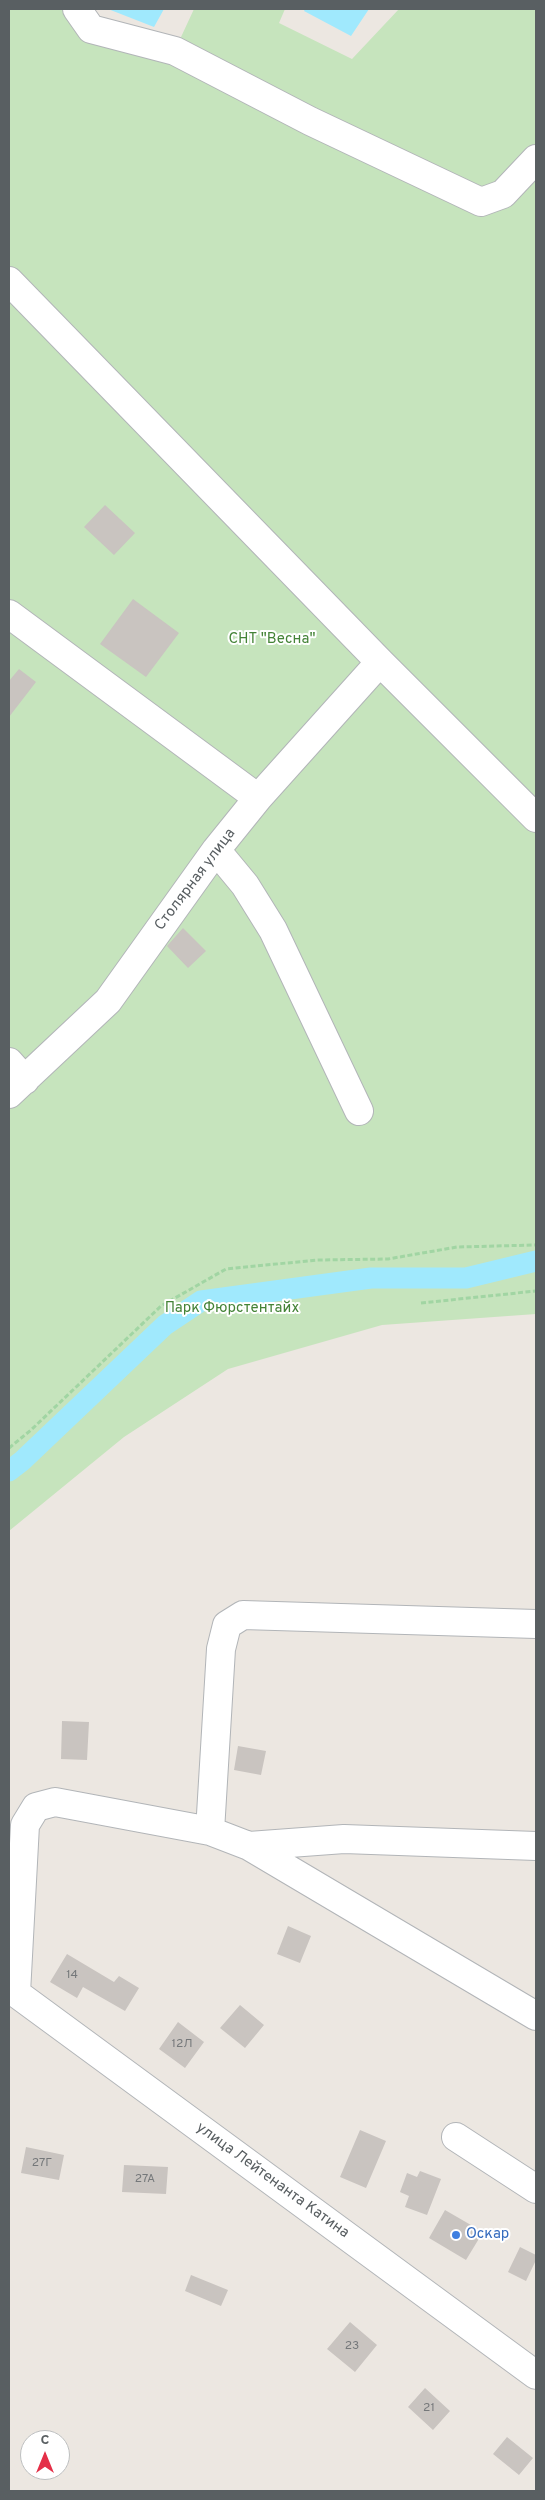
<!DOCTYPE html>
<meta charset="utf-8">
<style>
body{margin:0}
#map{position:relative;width:545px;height:2500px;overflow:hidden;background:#ece7e1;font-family:Overpass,sans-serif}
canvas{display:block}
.frame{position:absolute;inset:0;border:10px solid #595f62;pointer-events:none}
.north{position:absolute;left:20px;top:2430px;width:50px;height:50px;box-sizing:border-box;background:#fff;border:1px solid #bdbfc0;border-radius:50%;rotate:0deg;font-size:14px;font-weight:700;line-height:20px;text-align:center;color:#595f62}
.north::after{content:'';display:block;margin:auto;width:18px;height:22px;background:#e42f48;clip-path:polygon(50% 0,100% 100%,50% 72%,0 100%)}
</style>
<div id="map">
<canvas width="545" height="2500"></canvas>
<div class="frame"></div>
<div class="north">С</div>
</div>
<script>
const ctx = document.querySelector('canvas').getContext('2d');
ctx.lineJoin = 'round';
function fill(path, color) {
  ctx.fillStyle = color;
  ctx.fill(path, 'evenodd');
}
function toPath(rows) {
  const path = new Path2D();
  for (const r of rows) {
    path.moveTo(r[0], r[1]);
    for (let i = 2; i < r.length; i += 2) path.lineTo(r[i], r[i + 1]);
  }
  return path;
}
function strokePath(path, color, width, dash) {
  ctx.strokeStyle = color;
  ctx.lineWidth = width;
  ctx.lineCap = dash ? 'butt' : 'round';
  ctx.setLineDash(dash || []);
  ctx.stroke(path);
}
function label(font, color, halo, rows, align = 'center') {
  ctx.font = font + ' Overpass,sans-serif';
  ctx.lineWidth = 4;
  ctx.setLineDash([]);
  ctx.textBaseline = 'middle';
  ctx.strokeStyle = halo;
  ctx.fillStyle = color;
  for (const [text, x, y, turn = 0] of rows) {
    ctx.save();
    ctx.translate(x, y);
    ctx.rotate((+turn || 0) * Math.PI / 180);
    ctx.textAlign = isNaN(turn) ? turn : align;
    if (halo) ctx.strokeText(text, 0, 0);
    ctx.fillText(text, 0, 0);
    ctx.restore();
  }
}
fill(toPath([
 [9,9,92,9,92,29,175,50,194,9,285,9,279,23,352,59,399,9,536,9,536,1314,382,1325,228,1369,124,1437,9,1531]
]), '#c6e4bd');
fill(toPath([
 [108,9,164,9,154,27],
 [305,9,369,9,351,36,304,11]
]), '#a0e9fd');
strokePath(toPath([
 [9,1471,22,1461,165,1325,201,1301,371,1278,466,1278,536,1261]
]), '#a0e9fd', 21);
fill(toPath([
 [105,505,135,533,114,555,84,527],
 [133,599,179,633,146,677,100,644],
 [19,669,36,682,9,717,9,681],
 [183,928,206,951,188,968,167,946],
 [62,1721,89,1722,87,1760,61,1759],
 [238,1746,266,1751,261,1775,234,1770],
 [288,1926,311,1936,300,1963,277,1954],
 [67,1954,114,1982,119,1976,139,1988,125,2011,83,1987,77,1998,50,1982],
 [240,2005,264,2025,245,2048,220,2028],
 [178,2022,204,2042,185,2068,159,2049],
 [360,2130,386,2141,366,2188,340,2177],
 [26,2147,64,2155,59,2180,21,2173],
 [124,2165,168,2167,166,2194,122,2192],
 [420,2171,441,2179,427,2215,405,2207,409,2196,400,2192,407,2173,417,2177],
 [445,2210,483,2232,466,2260,429,2238],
 [520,2247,536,2255,536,2260,526,2281,508,2272],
 [191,2275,228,2290,221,2306,185,2291],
 [350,2322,377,2345,355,2372,327,2349],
 [425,2388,450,2411,433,2430,408,2407],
 [507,2437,533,2458,519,2475,493,2454]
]), '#c9c4c0');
const minor = toPath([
 [77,9,91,29,175,51,310,121,481,202,503,194,536,159],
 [9,281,380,662,536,818],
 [9,614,258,798],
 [216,850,245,885,273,930,359,1111],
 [9,1062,25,1080],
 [9,1094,108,1001,216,850,258,798,380,662],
 [210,1831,221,1649,227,1625,243,1615,536,1624],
 [249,1846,344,1839,536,1846],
 [9,1988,536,2375],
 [16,1993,25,1825,36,1807,55,1802,210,1831,249,1846,536,2016],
 [456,2137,536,2189]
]);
strokePath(minor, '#b2b5b8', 30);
strokePath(toPath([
 [421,1303,536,1291],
 [9,1448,31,1430,161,1306,226,1269,317,1260,388,1259,457,1247,536,1245]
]), '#a1d5a3', 3, [5, 2.5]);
strokePath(minor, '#fff', 28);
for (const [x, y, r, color] of [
 [456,2235,5,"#3f7fe0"]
]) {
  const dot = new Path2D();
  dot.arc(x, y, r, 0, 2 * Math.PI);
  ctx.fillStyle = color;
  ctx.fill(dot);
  strokePath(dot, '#fff', 2);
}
label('12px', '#75787a', null, [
 ["14",72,1976],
 ["12Л",182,2045],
 ["27Г",42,2164],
 ["27А",145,2180],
 ["23",352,2347],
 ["21",429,2409]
]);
label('15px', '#448337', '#fff', [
 ["СНТ \"Весна\"",272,640],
 ["Парк Фюрстентайх",232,1309]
]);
label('15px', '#595f62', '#fff', [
 ["Столярная улица",196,880,-53],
 ["улица Лейтенанта Катина",272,2181,36]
]);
label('15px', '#366cbe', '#fff', [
 ["Оскар",466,2235]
], 'left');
</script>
